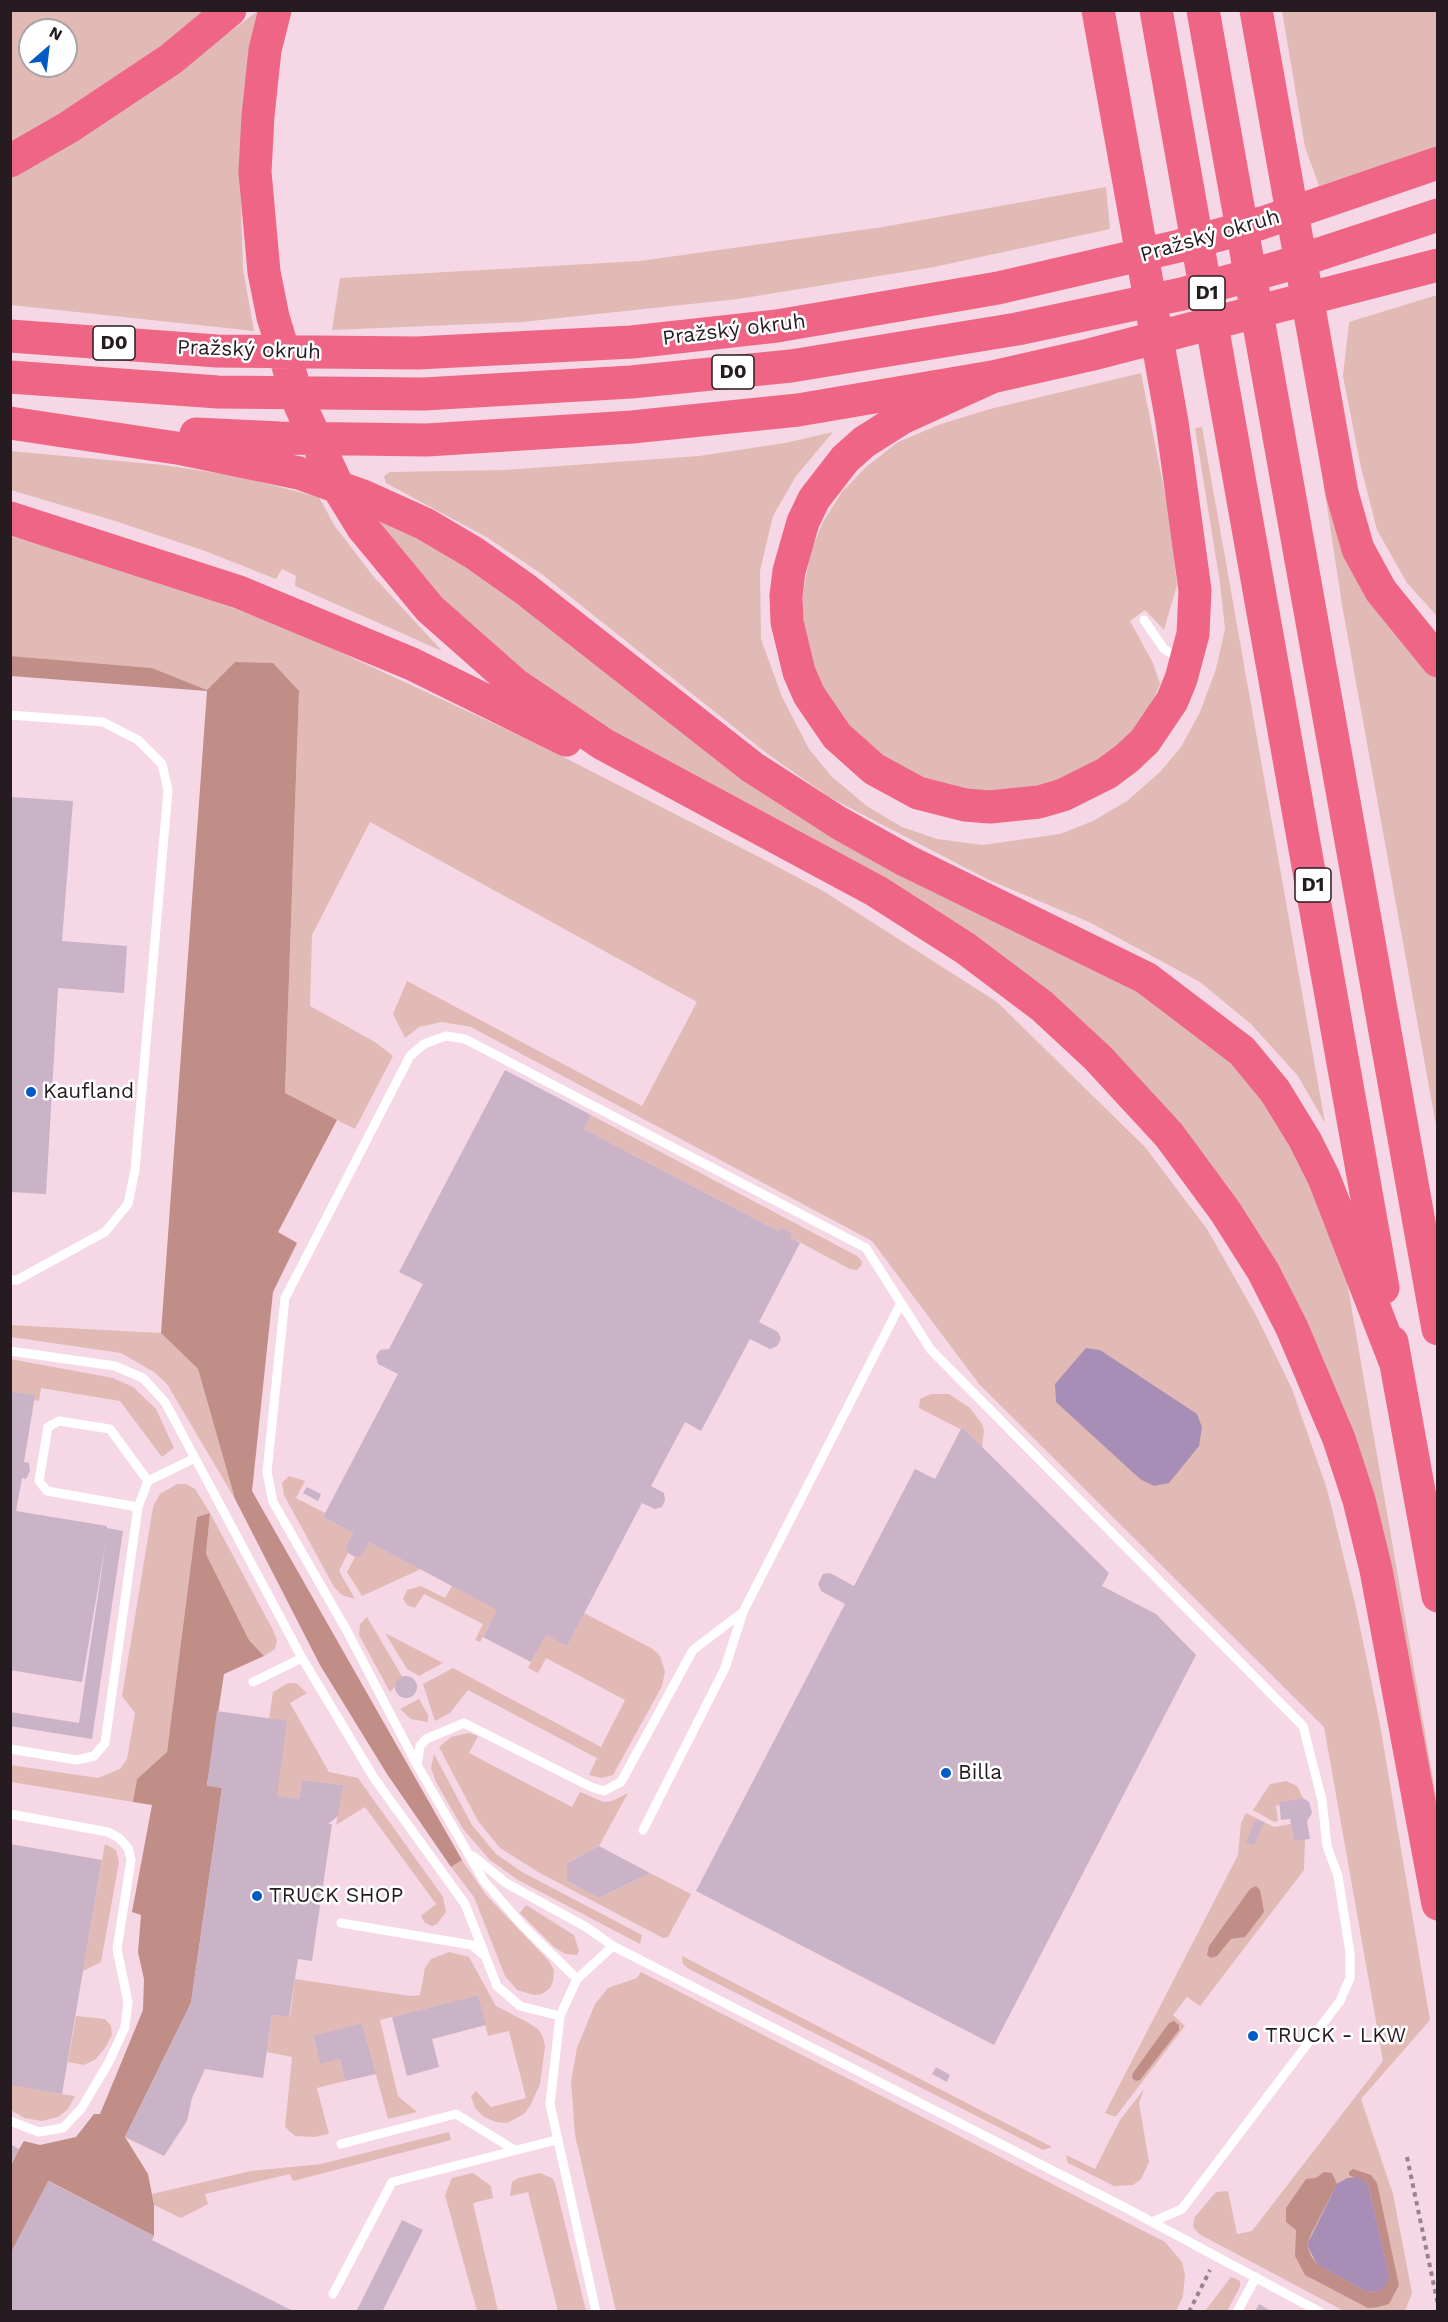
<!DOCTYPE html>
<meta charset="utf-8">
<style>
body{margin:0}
#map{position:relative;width:1448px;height:2322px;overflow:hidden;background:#f6d7e5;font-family:"Work Sans",sans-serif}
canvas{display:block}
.frame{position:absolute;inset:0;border:12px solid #261b20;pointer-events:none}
.north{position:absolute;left:18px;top:18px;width:60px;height:60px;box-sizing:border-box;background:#fff;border:2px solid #a8a4a6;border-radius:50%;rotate:28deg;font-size:16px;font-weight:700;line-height:24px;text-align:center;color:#261b20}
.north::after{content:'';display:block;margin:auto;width:21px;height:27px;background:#005bc4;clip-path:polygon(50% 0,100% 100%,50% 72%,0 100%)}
</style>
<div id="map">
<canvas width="1448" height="2322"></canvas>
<div class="frame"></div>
<div class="north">N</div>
</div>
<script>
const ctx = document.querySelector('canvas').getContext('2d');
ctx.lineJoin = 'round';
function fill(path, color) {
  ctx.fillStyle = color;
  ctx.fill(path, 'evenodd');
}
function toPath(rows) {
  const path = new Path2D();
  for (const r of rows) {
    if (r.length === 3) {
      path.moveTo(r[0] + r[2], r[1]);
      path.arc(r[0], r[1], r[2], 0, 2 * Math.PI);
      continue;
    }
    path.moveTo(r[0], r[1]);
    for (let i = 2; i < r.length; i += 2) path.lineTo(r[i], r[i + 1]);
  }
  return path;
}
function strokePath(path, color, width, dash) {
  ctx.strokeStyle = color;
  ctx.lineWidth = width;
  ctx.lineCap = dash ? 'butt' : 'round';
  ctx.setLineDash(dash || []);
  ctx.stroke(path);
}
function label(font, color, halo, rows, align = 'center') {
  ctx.font = font + ' "Work Sans",sans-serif';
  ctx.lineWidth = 5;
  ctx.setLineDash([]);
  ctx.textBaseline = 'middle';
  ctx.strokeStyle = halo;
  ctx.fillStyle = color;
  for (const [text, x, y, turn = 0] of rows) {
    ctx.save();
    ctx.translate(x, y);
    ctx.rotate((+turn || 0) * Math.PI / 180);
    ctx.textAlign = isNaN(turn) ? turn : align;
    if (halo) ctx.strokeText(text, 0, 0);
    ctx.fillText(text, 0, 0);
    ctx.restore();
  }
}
fill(toPath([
 [11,11,203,11,163,48,11,148],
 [30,30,66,30,66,66,30,66],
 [258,11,261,11,240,172,243,269,254,331,11,305,10,175,179,70],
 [1282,11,1437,11,1437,147,1319,186,1305,147],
 [1106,187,1110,229,934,267,738,299,522,322,332,330,340,278,640,261,883,227],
 [1437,295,1438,295,1437,616,1407,583,1377,530,1360,463,1343,376,1349,322],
 [1141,373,1170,520,1177,585,1164,630,1145,610,1130,621,1153,663,1160,684,1150,709,1121,745,1070,781,999,799,898,775,826,702,803,633,803,594,810,554,823,522,842,492,866,467,898,442,941,424,990,409],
 [1310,394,1337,491,1437,666,1437,1131,1342,605],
 [1202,427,1325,1123,1298,1076,1251,1024,1200,982,1089,922,989,880,829,797,769,755,543,575,488,538,386,483,384,476,390,472,505,470,699,456,785,443,833,432,796,476,773,516,760,571,761,639,782,697,809,749,832,777,868,807,902,827,937,839,983,845,1060,834,1093,821,1127,801,1160,772,1181,747,1200,712,1216,669,1225,629,1220,583,1195,428],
 [10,451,163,465,237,476,319,497,334,525,373,576,442,651,295,586,296,576,282,569,276,579,205,551,115,521,11,490],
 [383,518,434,543,606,664,1142,989,1225,1050,1299,1147,1345,1270,1437,1802,1437,1850,1321,1366,1067,1019,566,704,437,603,379,522],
 [10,536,168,583,301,634,538,744,765,860,825,892,997,1002,1145,1147,1207,1229,1257,1317,1292,1389,1327,1489,1355,1603,1379,1719,1430,2020,1361,2099,1393,2194,1412,2293,1405,2311,1344,2311,1199,2234,1193,2227,1194,2218,1216,2192,1228,2191,1237,2234,1252,2231,1383,2061,1324,1727,979,1384,872,1241,471,1027,442,1022,419,1027,405,1038,393,1014,407,981,642,1106,697,1002,370,822,312,935,310,1006,375,1042,393,1056,355,1129,285,1094,299,691,235,662,207,690,152,668,11,656],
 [591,1115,857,1256,862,1261,861,1266,857,1270,850,1269,790,1237,792,1233,780,1228,778,1231,584,1129],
 [10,1325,161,1333,198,1369,235,1499,167,1384,154,1372,121,1353,11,1337],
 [10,1359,113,1378,133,1387,156,1409,174,1448,162,1457,120,1401,41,1388,39,1401,11,1396],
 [931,1394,949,1394,970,1408,982,1424,984,1431,982,1447,962,1427,960,1429,919,1408,920,1399],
 [289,1476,305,1481,296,1498,325,1513,323,1517,353,1533,346,1546,348,1553,339,1571,355,1599,342,1595,334,1587,284,1495,282,1483],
 [177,1484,186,1484,195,1489,210,1513,273,1630,277,1640,275,1649,264,1656,249,1640,206,1554,210,1513,197,1517,167,1752,137,1779,133,1802,11,1782,10,1765,98,1778,120,1769,127,1759,135,1713,122,1696,153,1507,160,1494],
 [369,1542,421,1569,362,1596,347,1572,355,1557],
 [421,1586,445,1598,452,1586,498,1609,480,1642,475,1640,483,1624,424,1594,415,1608,407,1605,403,1599,407,1590],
 [584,1613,653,1649,660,1656,665,1672,662,1686,613,1775,602,1778,589,1775,597,1758,468,1690,450,1713,435,1721,423,1684,453,1668,601,1747,625,1700,546,1658,538,1673,528,1668,546,1634,567,1646],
 [367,1617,403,1678,390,1692,359,1635,360,1624],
 [385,1633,443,1663,419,1676,407,1669],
 [288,1683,296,1683,307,1693,290,1703,329,1772,358,1778,443,1897,446,1912,437,1924,432,1926,425,1923,421,1916,436,1904,365,1807,336,1825,343,1785,302,1780,299,1799,277,1796,269,1719,273,1692],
 [419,1699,428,1715,428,1722,411,1719,400,1709],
 [469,1733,478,1736,469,1753,572,1807,580,1792,604,1802,612,1801,628,1793,599,1846,567,1863,567,1881,599,1898,650,1873,691,1894,668,1937,663,1938,538,1872,500,1848,478,1821,439,1747,451,1737],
 [434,1754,472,1825,496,1854,522,1872,642,1935,640,1944,518,1880,490,1860,463,1829,436,1782,431,1768],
 [1286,1781,1297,1786,1303,1798,1279,1802,1279,1805,1276,1806,1278,1821,1274,1822,1253,1810,1270,1784],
 [1246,1813,1274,1827,1291,1824,1294,1841,1305,1839,1304,1870,1200,2006,1187,1997,1173,2015,1185,2026,1116,2116,1113,2116,1105,2113,1238,1855,1241,1823],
 [105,1844,116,1850,119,1862,101,1962,83,1971],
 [462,1860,486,1895,549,1961,554,1970,553,1981,550,1988,542,1994,534,1995,517,1990,505,1976,474,1897,451,1867],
 [526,1905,574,1935,579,1951,577,1955,565,1954,554,1947,520,1913],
 [449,1952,469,1957,496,2006,527,2022,538,2029,543,2037,545,2047,540,2084,530,2106,524,2114,507,2123,496,2122,484,2117,475,2108,471,2096,476,2091,491,2107,526,2098,509,2031,488,2036,478,1995,380,2020,398,2096,417,2112,388,2119,362,2023,313,2037,320,2063,340,2059,345,2081,317,2088,329,2134,314,2137,295,2136,285,2127,292,2057,267,2052,272,2015,290,2017,295,1979,410,1996,420,1995,425,1968,431,1959],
 [682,1956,1052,2147,1043,2150,689,1969,683,1964],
 [641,1972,1165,2242,1182,2262,1185,2275,1183,2296,1176,2311,616,2311,575,2135,571,2081,577,2048,595,2004,608,1988,637,1978],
 [76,2016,105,2019,111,2026,112,2035,105,2048,96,2059,84,2065,68,2062],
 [11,2085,62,2094,75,2096,68,2109,58,2117,42,2121,24,2118,11,2110],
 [1144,2089,1139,2103,1149,2162,1141,2179,1133,2185,1114,2186,1068,2163,1066,2155,1095,2169,1120,2120],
 [449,2132,451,2140,293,2181,290,2174,205,2194,208,2204,181,2218,154,2205,152,2194,251,2171,321,2164],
 [473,2173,491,2186,493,2198,473,2203,498,2311,477,2311,445,2195,452,2178],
 [540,2173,552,2178,555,2183,586,2311,558,2311,528,2192,510,2196,512,2182,518,2178],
 [1231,2277,1240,2281,1240,2287,1227,2311,1205,2311]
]), '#e1bab5');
fill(toPath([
 [11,656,152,668,207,690,235,662,273,663,299,691,285,1093,337,1120,278,1232,297,1243,273,1292,252,1491,462,1860,451,1867,387,1774,320,1665,235,1499,198,1369,161,1333,207,691,11,676],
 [210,1513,206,1554,249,1640,264,1656,224,1674,207,1785,222,1788,191,2003,125,2137,148,2174,154,2205,154,2236,49,2181,11,2254,11,2165,19,2149,24,2141,40,2145,76,2137,94,2114,100,2114,143,2010,144,1979,138,1952,141,1915,132,1912,152,1805,133,1802,137,1779,167,1752,197,1517],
 [1256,1886,1260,1890,1264,1912,1245,1937,1231,1939,1217,1956,1211,1958,1207,1955,1209,1946,1250,1889],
 [1174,2021,1179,2025,1179,2030,1140,2080,1136,2081,1132,2078,1133,2073,1169,2023],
 [1353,2169,1371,2175,1377,2183,1399,2285,1389,2304,1378,2307,1368,2308,1305,2275,1295,2256,1296,2230,1286,2222,1286,2208,1306,2179,1316,2178,1324,2172,1332,2173,1337,2184,1311,2234,1307,2245,1311,2256,1317,2264,1365,2291,1377,2292,1389,2276,1368,2184,1349,2175,1349,2172]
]), '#c18d87');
fill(toPath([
 [1086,1348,1100,1350,1197,1414,1202,1427,1199,1446,1169,1483,1154,1486,1140,1479,1056,1402,1055,1384],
 [1358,2177,1368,2184,1389,2276,1385,2287,1377,2292,1365,2291,1317,2264,1307,2245,1337,2184,1347,2178]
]), '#a88eb7');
fill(toPath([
 [10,797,73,801,62,941,127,946,124,993,58,988,46,1194,10,1192],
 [505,1070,591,1115,584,1129,778,1231,780,1228,792,1233,790,1237,800,1243,759,1322,778,1332,781,1339,777,1346,770,1349,750,1339,701,1431,685,1422,651,1486,664,1493,665,1500,662,1507,655,1509,642,1503,567,1646,546,1635,531,1662,483,1637,497,1610,369,1542,362,1555,355,1557,348,1553,346,1546,353,1533,323,1517,398,1374,378,1364,376,1356,380,1350,389,1349,423,1284,399,1272],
 [10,1392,35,1395,24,1462,29,1463,30,1471,26,1479,22,1478,16,1511,107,1526,107,1528,123,1531,92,1739,10,1726,10,1712,79,1723,106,1541,82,1682,10,1670],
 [962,1427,1109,1573,1102,1586,1156,1614,1196,1655,994,2045,696,1891,845,1604,821,1591,818,1584,823,1574,830,1573,854,1586,915,1469,935,1479],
 [307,1487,321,1494,318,1501,303,1493],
 [406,1687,11],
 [217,1711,287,1721,277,1796,299,1799,302,1780,343,1785,338,1816,328,1824,332,1824,312,1961,298,1959,289,2017,272,2015,263,2078,205,2069,192,2098,187,2121,164,2156,125,2137,191,2003,222,1788,207,1786],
 [1303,1798,1309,1802,1312,1813,1307,1821,1310,1839,1294,1841,1290,1819,1281,1820,1279,1802],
 [1255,1820,1264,1822,1254,1845,1246,1843],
 [10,1844,102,1860,62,2094,10,2085],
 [599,1846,650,1873,599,1898,567,1881,567,1863],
 [478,1995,486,2025,432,2039,439,2067,407,2076,392,2017],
 [362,2023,376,2074,345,2081,340,2059,320,2064,313,2036],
 [936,2067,950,2075,947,2082,932,2074],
 [10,2144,19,2149,10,2165],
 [48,2181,154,2236,152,2240,295,2312,10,2312,10,2254],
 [402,2220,423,2230,382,2312,356,2312],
 [1259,2304,1273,2312,1255,2312]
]), '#cab3c7');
strokePath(toPath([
 [1407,2157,1438,2305],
 [1189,2312,1210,2270]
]), '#98828c', 4, [4.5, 4.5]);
strokePath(toPath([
 [1144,620,1164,649,1180,659],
 [10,715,103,722,138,740,162,764,168,790,135,1170,128,1204,105,1232,17,1280,10,1280],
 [901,1303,931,1350,1303,1726,1322,1800,1327,1846,1338,1876,1350,1953,1350,1978,1340,2001,1182,2209,1152,2222],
 [10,1351,115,1366,143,1378,165,1402,302,1658,374,1778,465,1904,497,1986,520,2006,560,2016],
 [138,1507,47,1491,39,1481,48,1427,59,1421,110,1429,148,1481],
 [253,1682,302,1658],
 [10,1749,77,1760,94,1756,105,1743,138,1507,148,1481,195,1458],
 [417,1765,420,1746,426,1739,464,1723,591,1787,604,1791,621,1782,693,1650,743,1612,901,1303,866,1248,465,1039,446,1036,424,1044,410,1056,285,1298,267,1472,273,1502,347,1631,417,1765,484,1881,524,1927,577,1979],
 [10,1814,108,1832,119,1838,128,1848,131,1860,117,1949,128,2002,125,2027,109,2062,81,2109,63,2128,39,2132,10,2121],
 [643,1830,725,1668,743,1612],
 [473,1856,506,1883,586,1927,613,1946,1124,2207,1320,2312],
 [341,1923,472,1945,482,1954],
 [341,2144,456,2114,513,2149],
 [333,2294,392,2182,556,2140],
 [596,2312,550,2104,560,2016,577,1979,613,1946],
 [1237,2312,1256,2277]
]), '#fff', 9);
strokePath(toPath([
 [275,10,265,50,258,116,255,172,264,272,273,317,300,405,339,489,363,528,430,609,516,685,603,744,876,891,965,948,1042,1006,1098,1058,1169,1135,1225,1211,1263,1271,1292,1328,1339,1439,1359,1500,1376,1570,1438,1904],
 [1156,10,1383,1288],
 [1203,10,1438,1329],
 [1256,10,1342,493,1358,549,1381,591,1438,661],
 [10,161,69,127,171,59,230,10],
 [10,336,217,351,417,353,632,342,777,326,998,288,1179,246,1262,223,1438,163],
 [10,377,218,392,424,394,631,382,791,366,1017,329,1182,294,1280,267,1438,215],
 [992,377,902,418,864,442,845,459,814,499,803,522,789,571,786,596,787,622,799,672,809,695,837,736,874,769,918,793,965,805,990,807,1039,802,1063,795,1107,773,1127,758,1145,741,1172,701,1181,679,1193,634,1195,590,1172,422,1098,10],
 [10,423,183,449,299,473,363,496,425,524,474,553,525,589,752,767,839,823,905,860,1146,978,1242,1051,1275,1091,1305,1140,1324,1178,1396,1364],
 [196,434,280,438,427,440,632,427,798,410,992,377,1089,355,1438,265],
 [10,518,239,592,412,664,566,740],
 [1392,1342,1438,1596]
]), '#ee6586', 33);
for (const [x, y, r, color] of [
 [31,1092,6,"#005bc4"],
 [946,1773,6,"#005bc4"],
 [257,1896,6,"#005bc4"],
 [1253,2036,6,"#005bc4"]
]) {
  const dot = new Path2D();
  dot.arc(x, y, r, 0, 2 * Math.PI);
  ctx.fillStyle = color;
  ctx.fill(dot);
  strokePath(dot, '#fff', 2);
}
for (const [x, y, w] of [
 [1207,293,36],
 [114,343,42],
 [733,372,42],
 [1313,885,36]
]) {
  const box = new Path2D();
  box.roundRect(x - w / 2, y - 17, w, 34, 4.5);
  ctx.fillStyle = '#fff';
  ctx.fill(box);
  strokePath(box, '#261b20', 1.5);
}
label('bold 20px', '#261b20', null, [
 ["D1",1207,293],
 ["D0",114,343],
 ["D0",733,372],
 ["D1",1313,885]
]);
label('21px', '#261b20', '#fff', [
 ["Pražský okruh",1210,236,-16],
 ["Pražský okruh",734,330,-7],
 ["Pražský okruh",249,350,2]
]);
label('21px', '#261b20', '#fff', [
 ["Kaufland",43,1092],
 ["Billa",958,1773],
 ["TRUCK SHOP",269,1896],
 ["TRUCK - LKW",1265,2036]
], 'left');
</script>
